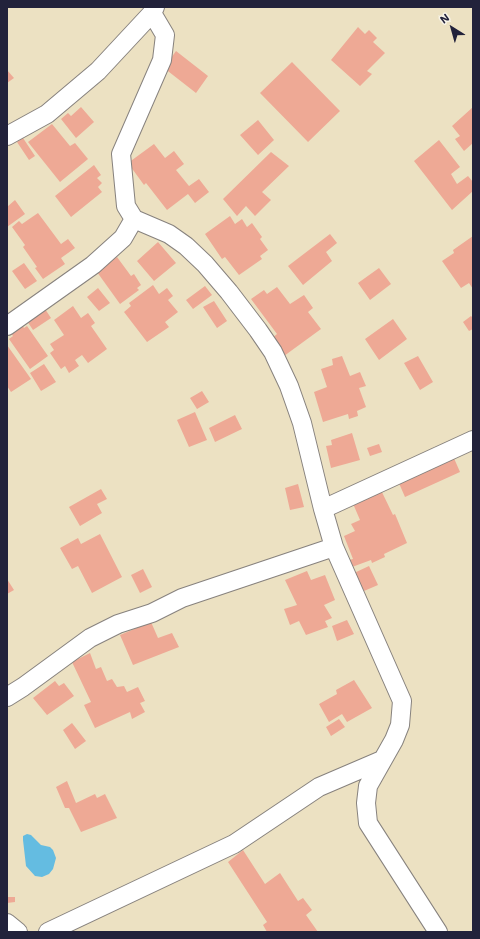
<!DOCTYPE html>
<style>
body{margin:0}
#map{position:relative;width:480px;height:939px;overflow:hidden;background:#ece1c2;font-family:Mali,sans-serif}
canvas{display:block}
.frame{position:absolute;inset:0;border:8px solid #22223b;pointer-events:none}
.north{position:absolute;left:432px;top:8px;width:40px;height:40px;-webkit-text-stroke:3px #f7f3e8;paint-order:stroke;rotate:323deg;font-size:11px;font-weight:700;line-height:16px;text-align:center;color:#22223b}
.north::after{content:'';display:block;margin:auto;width:14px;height:18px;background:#22223b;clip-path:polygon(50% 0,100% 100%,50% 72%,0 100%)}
</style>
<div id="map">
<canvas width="480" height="939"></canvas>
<div class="frame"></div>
<div class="north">N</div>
</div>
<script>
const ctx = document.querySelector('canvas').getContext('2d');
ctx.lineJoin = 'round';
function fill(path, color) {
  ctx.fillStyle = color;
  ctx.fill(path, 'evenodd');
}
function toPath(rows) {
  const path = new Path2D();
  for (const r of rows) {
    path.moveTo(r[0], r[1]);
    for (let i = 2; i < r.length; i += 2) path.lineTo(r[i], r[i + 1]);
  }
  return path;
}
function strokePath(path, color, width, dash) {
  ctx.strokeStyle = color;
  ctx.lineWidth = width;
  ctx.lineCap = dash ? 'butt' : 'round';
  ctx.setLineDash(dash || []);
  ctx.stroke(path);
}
fill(toPath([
 [27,834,31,835,41,845,50,847,53,850,56,858,53,869,49,874,42,877,35,876,26,866,23,840,23,836]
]), '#64bce1');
fill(toPath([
 [358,27,365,34,369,30,377,38,373,42,385,53,367,71,372,74,360,86,331,60],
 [176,51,208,76,196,93,164,68],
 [292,62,340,111,308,142,260,93],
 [7,70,14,78,7,83],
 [81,107,94,122,76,138,61,119,68,113,71,116],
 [473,107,473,143,464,151,455,139,460,136,452,126],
 [258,120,274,140,258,155,240,135],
 [52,124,70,146,75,143,88,159,60,182,28,142],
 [23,138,35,156,29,160,17,142],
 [439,140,460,167,451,174,457,184,468,176,473,182,473,191,452,210,414,161],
 [154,144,165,158,174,151,184,164,176,170,189,186,199,179,209,192,195,203,188,194,167,210,146,183,144,185,128,163],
 [271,152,289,166,262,192,271,200,255,216,246,206,237,216,223,199],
 [94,165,101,175,97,178,102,183,98,187,102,192,71,217,55,196],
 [15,200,25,214,7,227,7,207],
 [38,213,61,244,68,239,75,248,61,258,65,264,43,279,35,268,37,267,23,247,25,245,12,227,19,221,22,224],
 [230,216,235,224,242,219,247,227,252,223,262,237,260,239,268,250,260,256,262,259,239,275,225,257,222,259,205,234],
 [330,234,337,243,326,252,332,261,303,285,288,266],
 [473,236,473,289,469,283,461,288,442,261,454,253,453,250],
 [158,242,176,263,154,281,137,261],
 [117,257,131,276,134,274,141,285,137,288,139,290,120,304,97,272],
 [24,263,37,281,25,289,12,271],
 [379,268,391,284,370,300,358,283],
 [153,285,159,294,167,288,173,296,168,300,178,312,165,322,169,327,147,342,124,312,131,306,129,303],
 [205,286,212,295,193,309,186,300],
 [277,287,290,304,304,295,313,308,308,312,321,329,284,356,272,338,277,334,251,299,264,290,267,294],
 [98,288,110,303,99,311,87,297],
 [214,301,227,321,217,328,203,307],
 [73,306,81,318,88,313,95,323,91,326,107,349,88,363,82,355,75,360,79,366,69,373,65,366,61,369,50,353,54,350,50,344,64,335,54,320],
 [45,309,51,318,33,330,27,321],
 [471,316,473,318,473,329,469,331,463,322],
 [393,319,407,339,379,360,365,339],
 [22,325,24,328,27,326,48,356,30,369,9,339,13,336,11,333],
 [7,345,31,379,11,392,7,386],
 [342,356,350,376,360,372,366,386,359,388,366,407,357,411,358,416,349,419,348,414,323,422,314,392,327,387,321,369,333,365,332,359],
 [418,356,433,382,420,390,404,363],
 [44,364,56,382,41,391,30,373],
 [202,391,209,402,197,409,190,398],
 [195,412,207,440,189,447,177,420],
 [235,415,242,429,215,442,209,428],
 [352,433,360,460,331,468,326,446,332,445,331,440],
 [379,444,382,452,370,456,367,448],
 [453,456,460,472,405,497,398,481],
 [298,484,304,507,290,510,285,488],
 [379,486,393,515,395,514,407,543,384,554,385,557,372,563,371,560,352,567,349,560,353,559,344,536,355,531,351,524,360,520,351,499],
 [101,489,107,499,97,504,102,513,80,526,69,507],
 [100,534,122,577,92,593,78,566,72,569,60,548,78,538,81,544],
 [369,566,378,585,364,591,354,573],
 [143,569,152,587,140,593,131,575],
 [307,571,311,580,325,575,335,600,324,605,332,618,325,621,328,627,306,635,299,621,290,625,284,609,297,605,285,580],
 [7,579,14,590,7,594],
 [347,620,354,634,337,641,332,626],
 [151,622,158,638,172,633,179,647,133,665,120,635],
 [90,653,96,669,101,667,107,681,112,679,117,687,124,686,127,692,138,687,145,701,140,703,145,712,132,719,130,712,95,728,84,705,91,702,72,662],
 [354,680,372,708,347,722,342,714,329,722,319,704,337,694,336,690],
 [55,681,59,686,64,683,74,696,47,715,33,698],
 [339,719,345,727,331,736,326,727],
 [72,723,86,741,75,749,63,730],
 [67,781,76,803,95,794,97,798,105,794,117,818,81,832,69,808,65,808,56,787],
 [243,850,265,884,280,873,298,901,303,898,312,910,306,915,318,932,267,932,263,925,267,922,228,862],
 [7,897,15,897,15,902,7,903]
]), '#eea995');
const minor = toPath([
 [152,13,165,35,162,60,121,154,126,206,134,219,169,234,186,246,205,264,229,292,258,330,273,352,289,386,302,423,323,509,334,547,402,701,400,725,394,740,368,786,366,803,368,823,438,932],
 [7,136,47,114,98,71,152,13,155,7],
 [7,326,93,265,123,238,134,219],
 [323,509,473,440],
 [7,697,23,687,90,638,118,624,152,613,182,598,334,547],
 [7,923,18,932],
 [48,932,234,844,319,787,382,760]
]);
strokePath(minor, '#87827e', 20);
strokePath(minor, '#fff', 18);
</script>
